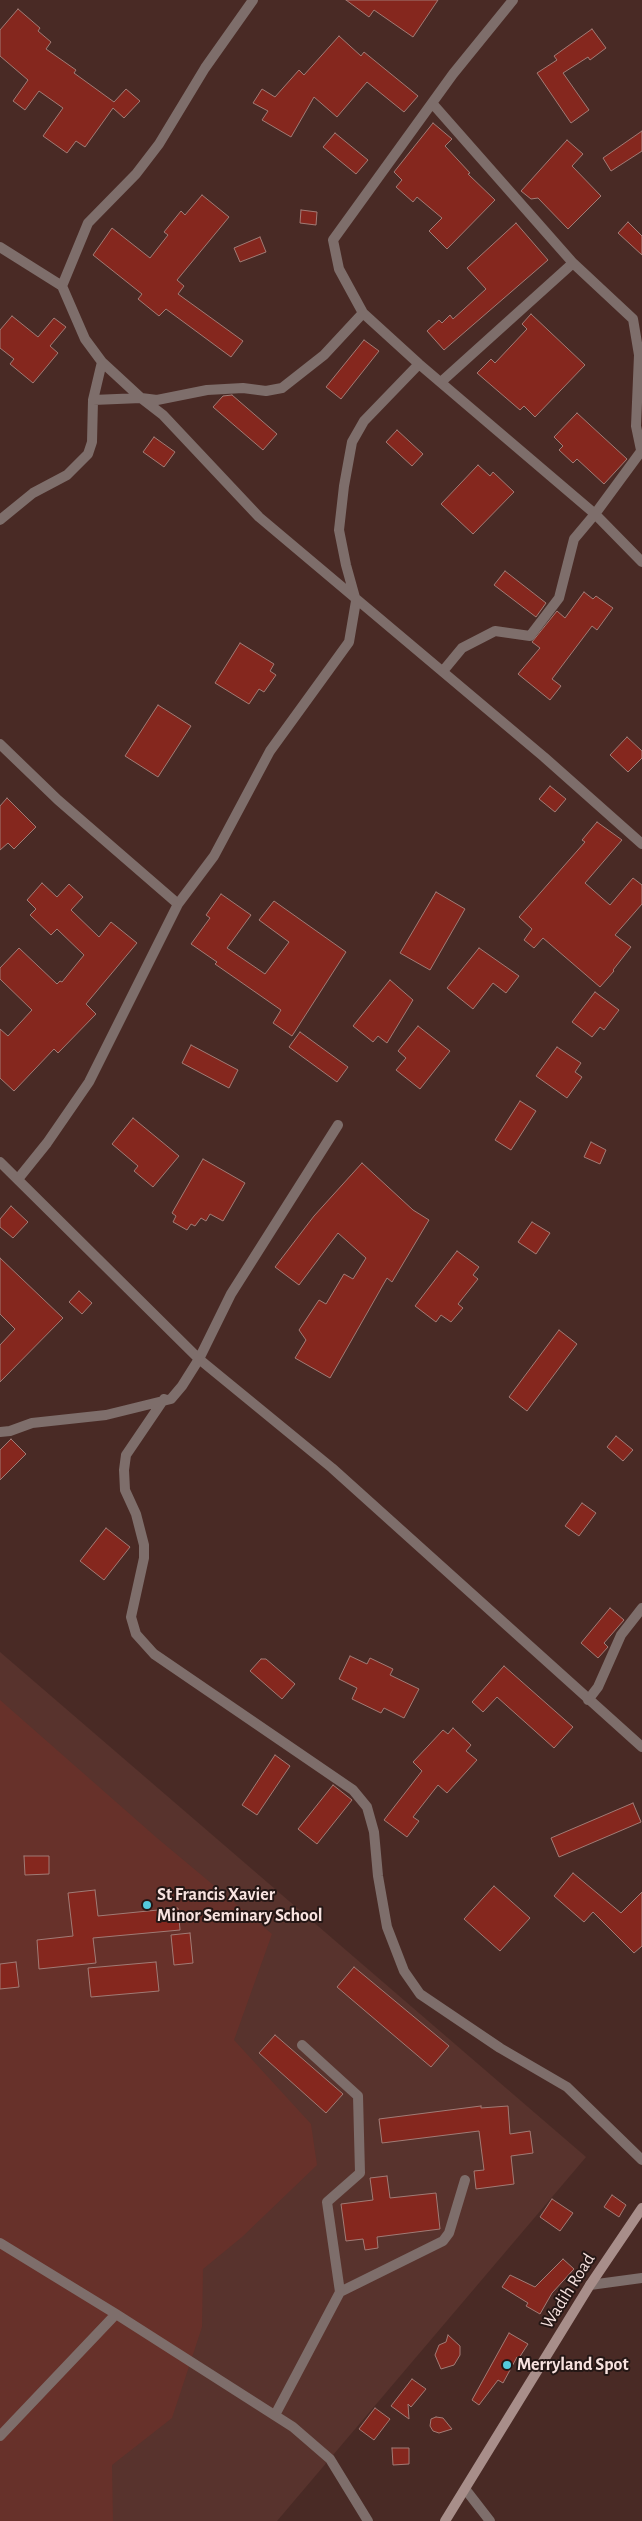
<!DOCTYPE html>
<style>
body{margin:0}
canvas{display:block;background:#492a25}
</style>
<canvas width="642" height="2521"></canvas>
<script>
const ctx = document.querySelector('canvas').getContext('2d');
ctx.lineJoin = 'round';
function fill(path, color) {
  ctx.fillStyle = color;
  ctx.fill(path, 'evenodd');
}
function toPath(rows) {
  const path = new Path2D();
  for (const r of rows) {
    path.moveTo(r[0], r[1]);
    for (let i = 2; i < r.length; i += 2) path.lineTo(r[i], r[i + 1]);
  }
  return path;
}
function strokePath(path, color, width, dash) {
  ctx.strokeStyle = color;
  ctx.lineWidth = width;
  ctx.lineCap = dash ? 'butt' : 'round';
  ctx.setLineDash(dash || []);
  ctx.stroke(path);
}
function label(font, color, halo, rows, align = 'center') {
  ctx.font = font + ' "Alegreya Sans",sans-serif';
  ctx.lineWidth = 4;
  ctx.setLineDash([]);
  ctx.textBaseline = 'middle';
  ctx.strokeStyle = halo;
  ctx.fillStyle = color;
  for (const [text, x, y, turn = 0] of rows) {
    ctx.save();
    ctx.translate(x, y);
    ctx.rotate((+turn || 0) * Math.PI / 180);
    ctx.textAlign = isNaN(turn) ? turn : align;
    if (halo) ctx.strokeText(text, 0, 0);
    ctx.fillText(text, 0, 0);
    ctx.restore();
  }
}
fill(toPath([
 [0,1652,586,2157,277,2521,0,2521]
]), '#58332d');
fill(toPath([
 [0,1700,157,1838,272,1934,234,2040,311,2124,317,2165,242,2237,203,2269,202,2327,172,2418,112,2465,113,2521,0,2521]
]), '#67312a');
const building = toPath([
 [346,0,438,0,413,37,374,10,369,17,346,0],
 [18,9,40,28,38,31,51,42,46,49,76,70,74,73,114,102,126,89,140,101,124,118,113,108,85,147,76,141,67,153,43,136,63,108,39,91,25,110,13,101,28,80,0,56,0,30,18,9],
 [592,29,606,48,590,60,588,57,563,73,589,110,571,123,537,73,557,60,554,56,592,29],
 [339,36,361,56,364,52,418,96,404,112,367,82,337,117,314,97,291,137,262,120,268,111,253,103,262,89,275,97,299,70,304,75,339,36],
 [433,123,452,139,445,146,470,173,468,174,495,200,447,249,429,231,442,218,417,197,413,202,396,187,402,180,394,172,433,123],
 [642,131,642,151,611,171,603,158,642,131],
 [335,133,368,160,356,174,323,147,335,133],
 [567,140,583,154,572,166,601,196,568,229,538,198,531,199,521,191,567,140],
 [202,195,229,217,177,280,184,286,178,294,243,341,231,357,166,309,159,316,138,299,142,294,93,255,112,228,150,258,168,235,164,232,181,211,185,215,202,195],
 [301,210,317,212,316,225,300,223,301,210],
 [628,222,642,236,642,255,618,233,628,222],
 [516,223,548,260,444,350,427,331,439,320,442,323,450,315,453,319,486,289,467,268,516,223],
 [260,237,266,252,240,262,234,248,260,237],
 [531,314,585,365,535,417,524,406,520,410,477,373,491,359,495,363,527,329,522,324,531,314],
 [12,316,38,337,54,318,66,327,50,346,58,353,33,383,10,364,14,359,0,348,0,330,12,316],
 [364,340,379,351,341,399,326,387,364,340],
 [232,395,277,434,263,450,213,407,223,396,232,395],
 [577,413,627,459,604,484,577,459,573,463,559,450,563,446,554,437,577,413],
 [397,430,423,454,412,466,386,442,397,430],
 [154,437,175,452,164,467,143,452,154,437],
 [478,465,490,476,493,472,514,492,473,534,441,504,478,465],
 [505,571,546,603,536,617,494,585,505,571],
 [584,592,593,599,596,596,613,608,597,630,592,626,552,679,561,686,550,700,518,674,540,648,532,642,557,611,565,618,584,592],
 [240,643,274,664,270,671,276,675,264,692,259,689,249,704,215,683,240,643],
 [158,705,191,726,158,777,125,756,158,705],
 [627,737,642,751,642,758,628,772,610,755,627,737],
 [550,786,566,799,555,812,539,799,550,786],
 [7,798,36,827,14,849,8,843,0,850,0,806,7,798],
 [597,822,622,840,585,883,610,905,633,878,642,885,642,904,615,935,631,947,613,970,614,971,600,987,543,938,534,948,524,940,532,929,519,917,585,842,582,840,597,822],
 [42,883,57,897,69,884,83,897,71,910,99,937,111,922,137,943,86,1004,96,1014,58,1053,54,1049,14,1091,0,1078,0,1029,8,1036,32,1010,0,979,0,968,19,948,57,984,60,981,62,982,84,955,57,929,51,935,30,915,36,909,27,900,42,883],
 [436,892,465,909,430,970,400,953,436,892],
 [221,894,251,915,227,948,265,974,289,942,259,920,274,901,346,952,292,1036,273,1023,281,1010,215,964,217,962,191,944,210,918,206,915,221,894],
 [479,948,519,976,506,993,493,983,473,1009,447,988,479,948],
 [390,980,413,1000,387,1043,378,1036,373,1042,353,1026,390,980],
 [595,992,619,1010,604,1030,600,1027,592,1037,572,1022,595,992],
 [418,1026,450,1051,420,1089,396,1070,406,1058,398,1051,418,1026],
 [300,1032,348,1067,337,1082,289,1047,300,1032],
 [191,1045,238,1070,229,1088,182,1063,191,1045],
 [557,1047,581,1063,575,1072,582,1077,567,1098,536,1076,557,1047],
 [520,1101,536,1111,511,1150,495,1140,520,1101],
 [133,1118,179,1156,153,1187,134,1171,138,1166,112,1144,133,1118],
 [591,1142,606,1150,600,1164,584,1157,591,1142],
 [203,1159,245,1183,223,1221,210,1214,206,1221,201,1218,195,1226,191,1224,187,1230,173,1222,176,1216,172,1213,203,1159],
 [362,1163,413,1210,429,1220,392,1282,387,1278,330,1378,295,1358,306,1340,299,1330,319,1300,326,1304,344,1274,353,1279,366,1258,338,1233,299,1285,275,1267,314,1216,362,1163],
 [11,1206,28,1222,13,1238,0,1227,0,1219,11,1206],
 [532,1222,550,1233,536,1254,518,1242,532,1222],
 [457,1251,479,1267,473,1275,478,1279,458,1304,463,1308,451,1322,441,1315,436,1322,415,1306,457,1251],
 [0,1258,63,1318,0,1382,0,1345,15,1329,0,1314,0,1258],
 [79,1291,92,1303,82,1314,69,1302,79,1291],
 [559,1330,577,1344,527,1411,509,1397,559,1330],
 [616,1436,633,1450,623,1461,607,1447,616,1436],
 [11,1439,26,1454,0,1480,0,1450,11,1439],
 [582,1503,596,1513,579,1536,565,1526,582,1503],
 [106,1528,130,1547,104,1580,80,1561,106,1528],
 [610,1608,624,1620,604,1643,608,1647,598,1658,581,1643,610,1608],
 [350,1656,367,1664,370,1658,393,1669,390,1675,419,1689,404,1718,384,1708,381,1713,352,1699,357,1688,339,1679,350,1656],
 [261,1659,266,1659,295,1684,282,1699,250,1671,261,1659],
 [504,1666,573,1727,554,1748,497,1697,483,1712,472,1702,504,1666],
 [453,1728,471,1745,466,1751,477,1760,447,1793,438,1785,413,1817,419,1821,407,1837,384,1820,422,1771,413,1762,443,1730,448,1734,453,1728],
 [275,1755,290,1766,257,1815,242,1805,275,1755],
 [333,1785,352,1800,317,1844,298,1829,333,1785],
 [633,1803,641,1822,559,1857,551,1838,633,1803],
 [24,1856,49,1856,49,1874,25,1875,24,1856],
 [573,1873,621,1913,642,1892,642,1946,634,1953,593,1912,584,1922,554,1896,573,1873],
 [494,1886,530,1918,500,1951,464,1919,494,1886],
 [95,1890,98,1916,178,1908,180,1930,93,1938,96,1963,39,1969,37,1940,73,1936,68,1893,95,1890],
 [190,1933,193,1963,174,1965,171,1935,190,1933],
 [16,1962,19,1987,0,1989,0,1964,16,1962],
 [156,1962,159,1991,91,1997,88,1968,156,1962],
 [354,1967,449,2046,431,2067,337,1987,354,1967],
 [275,2035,343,2094,326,2113,259,2053,275,2035],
 [481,2106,481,2108,508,2106,510,2134,530,2131,533,2153,511,2156,514,2184,476,2189,474,2171,484,2170,479,2131,382,2143,379,2119,481,2106],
 [387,2176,390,2198,436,2193,440,2229,377,2237,378,2248,365,2250,363,2239,346,2241,341,2204,373,2200,370,2178,387,2176],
 [612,2195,626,2205,619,2217,604,2207,612,2195],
 [552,2199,573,2213,560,2231,540,2217,552,2199],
 [563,2259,574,2269,552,2293,540,2314,526,2306,528,2303,502,2287,510,2275,535,2287,563,2259],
 [509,2333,528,2344,519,2358,517,2357,503,2383,498,2380,479,2405,472,2400,509,2333],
 [448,2335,460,2346,460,2355,454,2365,441,2369,435,2355,439,2345,446,2342,448,2335],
 [412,2379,426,2389,411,2407,408,2404,409,2419,391,2406,412,2379],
 [375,2408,390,2419,374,2440,359,2429,375,2408],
 [436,2417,443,2418,452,2429,439,2433,433,2431,430,2426,431,2419,436,2417],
 [392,2448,409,2448,409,2464,393,2465,392,2448]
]);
fill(building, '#85271e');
strokePath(building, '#a17b75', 1);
strokePath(toPath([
 [302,2045,358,2096,360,2173,327,2202,340,2292],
 [0,2243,116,2314,293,2427,330,2459,368,2521],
 [275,2415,340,2292,443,2241,449,2233,465,2180],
 [0,2436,116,2314]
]), '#7e6e6b', 10);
strokePath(toPath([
 [513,0,453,74,333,240,339,269,363,313,419,364,595,514,642,562],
 [432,103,573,263],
 [0,247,62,286,85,339,102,362,141,398,163,415,259,517,544,757,642,844],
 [62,286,88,223,136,174,159,144,205,68,253,0],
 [441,382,573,263,633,319,639,355,636,426,641,450],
 [93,400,141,398,157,400,207,390,243,388,266,391,282,388,324,355,363,313],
 [0,520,33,493,67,475,88,454,92,442,93,400,102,362],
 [443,671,462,648,495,631,530,636,559,598,574,539,595,514,642,450],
 [0,744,58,800,178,904],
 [0,1162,199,1359,332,1468,642,1747],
 [18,1179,47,1143,89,1082,178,904,214,856,270,751,349,642,356,601,346,565,339,530,344,486,352,442,364,421,419,364],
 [164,1399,126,1455,124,1470,125,1490,136,1514,144,1545,144,1558,131,1617,136,1634,154,1654,353,1790,367,1807,374,1832,378,1876,387,1927,404,1971,420,1994,500,2048,567,2087,642,2160],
 [0,1432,10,1431,32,1423,106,1415,171,1399,182,1386,199,1359,231,1294,338,1125],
 [588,1700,598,1687,621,1635,642,1608],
 [590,2285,642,2278],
 [466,2490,490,2521]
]), '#7e6e6b', 10);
strokePath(toPath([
 [445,2521,590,2285,642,2208]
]), '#a88e8a', 10);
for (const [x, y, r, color] of [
 [147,1905,5,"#54cadd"],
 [507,2365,5,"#54cadd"]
]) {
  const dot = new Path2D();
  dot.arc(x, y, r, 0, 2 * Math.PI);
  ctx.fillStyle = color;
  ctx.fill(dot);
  strokePath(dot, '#251715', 2);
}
label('bold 18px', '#f8e3e0', '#251715', [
 ["St Francis Xavier",157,1895],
 ["Minor Seminary School",157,1916],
 ["Merryland Spot",517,2365]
], 'left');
label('18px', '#f8e3e0', '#251715', [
 ["Wadih Road",568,2291,-58]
]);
</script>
